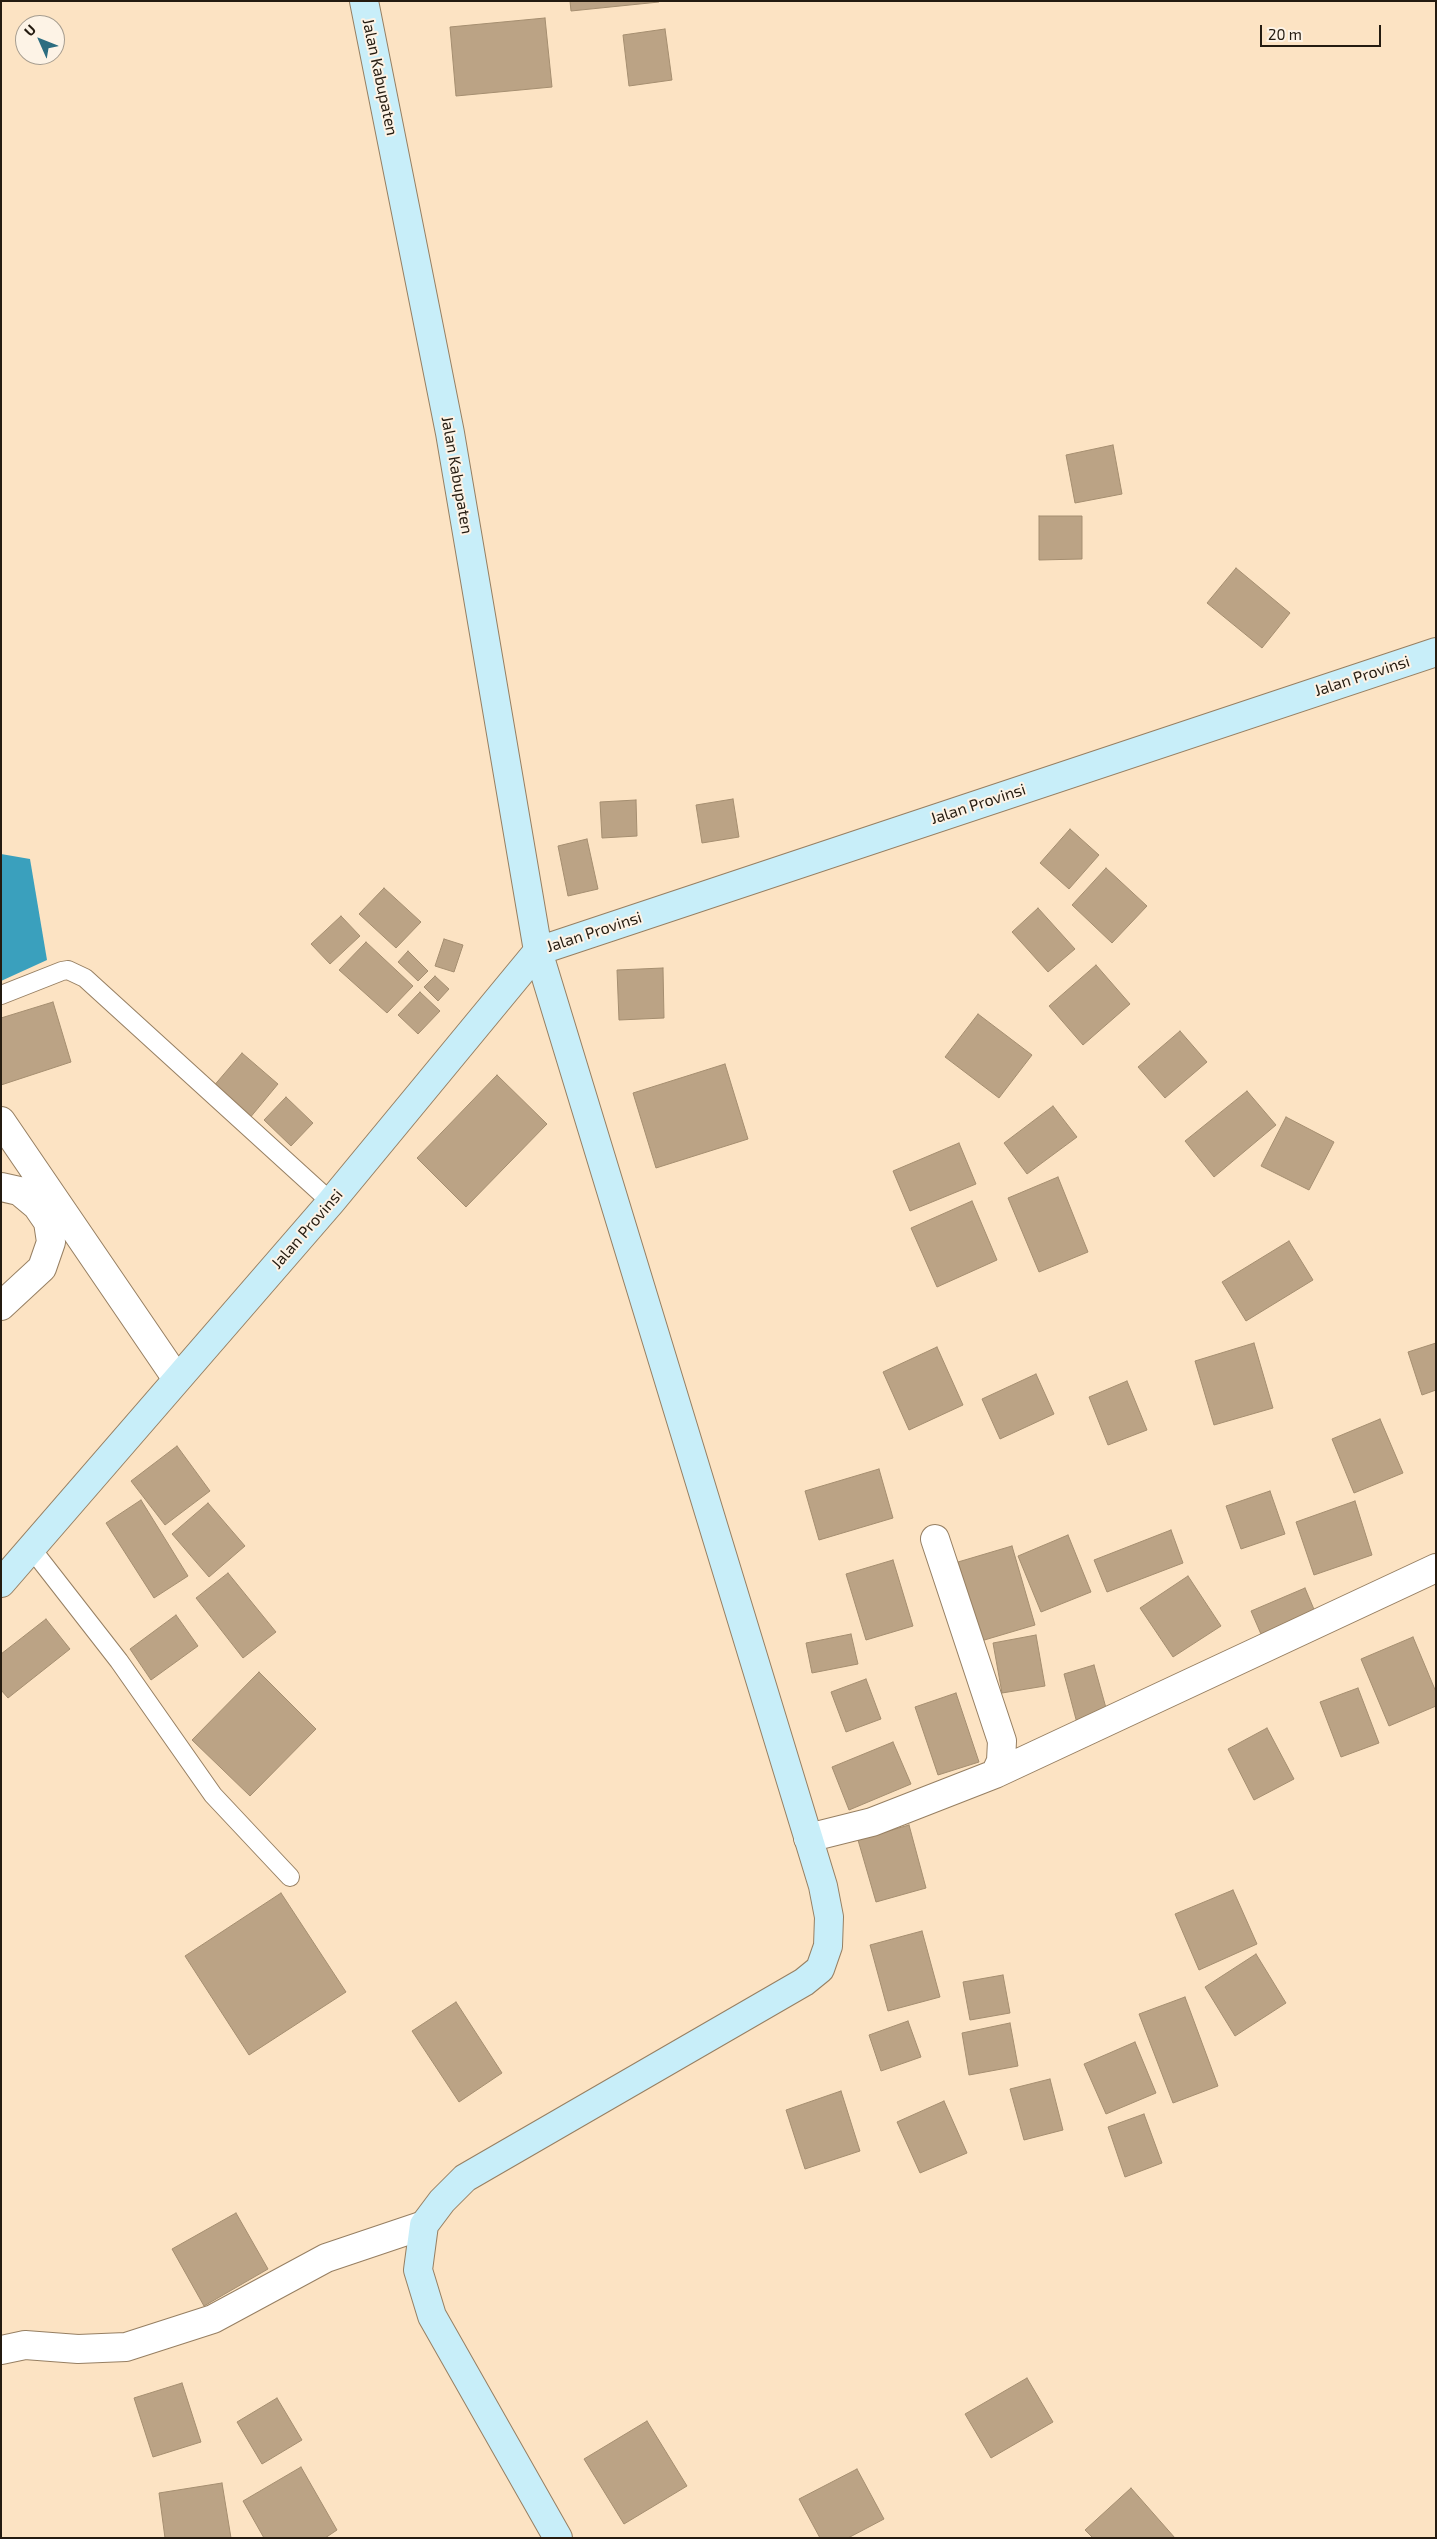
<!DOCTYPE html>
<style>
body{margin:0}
#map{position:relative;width:1437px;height:2539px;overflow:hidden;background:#fce3c3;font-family:"Exo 2",sans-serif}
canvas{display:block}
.frame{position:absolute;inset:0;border:2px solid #241b10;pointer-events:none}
.north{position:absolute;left:15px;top:15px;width:50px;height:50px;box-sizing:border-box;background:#fdf3e6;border:1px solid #a69d90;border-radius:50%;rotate:314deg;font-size:14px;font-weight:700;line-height:20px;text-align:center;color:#241b10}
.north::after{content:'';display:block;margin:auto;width:18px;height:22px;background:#2c6d80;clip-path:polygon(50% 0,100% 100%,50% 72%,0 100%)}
.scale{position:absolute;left:1260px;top:25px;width:121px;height:22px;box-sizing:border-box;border:2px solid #241b10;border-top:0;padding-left:6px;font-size:15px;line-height:18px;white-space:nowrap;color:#241b10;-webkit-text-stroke:4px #fdf3e6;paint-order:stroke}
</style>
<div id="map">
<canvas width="1437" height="2539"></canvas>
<div class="frame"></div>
<div class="north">U</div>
<div class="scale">20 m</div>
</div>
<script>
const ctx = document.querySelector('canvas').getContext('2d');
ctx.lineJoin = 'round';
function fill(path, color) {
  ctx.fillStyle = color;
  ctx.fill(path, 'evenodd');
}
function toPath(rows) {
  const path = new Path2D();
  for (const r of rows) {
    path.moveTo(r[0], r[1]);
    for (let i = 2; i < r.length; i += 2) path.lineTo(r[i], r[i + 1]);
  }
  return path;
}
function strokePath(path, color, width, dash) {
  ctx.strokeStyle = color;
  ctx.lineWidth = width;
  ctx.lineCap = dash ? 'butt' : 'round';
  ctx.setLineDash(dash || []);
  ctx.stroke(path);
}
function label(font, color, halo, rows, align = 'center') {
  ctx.font = font + ' "Exo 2",sans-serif';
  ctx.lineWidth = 4;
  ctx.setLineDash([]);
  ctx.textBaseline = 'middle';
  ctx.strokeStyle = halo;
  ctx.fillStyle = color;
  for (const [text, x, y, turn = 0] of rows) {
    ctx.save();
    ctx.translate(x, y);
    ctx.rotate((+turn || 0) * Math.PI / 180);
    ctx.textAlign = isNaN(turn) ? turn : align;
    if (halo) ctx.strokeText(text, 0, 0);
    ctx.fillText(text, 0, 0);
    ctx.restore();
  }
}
fill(toPath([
 [1,854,30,859,47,960,1,981]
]), '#3aa0bd');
const building = toPath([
 [570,1,659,1,659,2,571,11,570,1],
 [545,18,552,87,456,96,450,27,545,18],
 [665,29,672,80,629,86,623,35,665,29],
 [1113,445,1122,494,1075,503,1066,455,1113,445],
 [1039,516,1082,516,1082,559,1039,560,1039,516],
 [1236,568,1290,613,1262,648,1207,603,1236,568],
 [733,799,739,837,702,843,696,805,733,799],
 [636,800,637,836,602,838,600,802,636,800],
 [1070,829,1099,855,1069,889,1040,863,1070,829],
 [587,839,598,889,568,896,558,846,587,839],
 [1106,868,1147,906,1112,943,1072,905,1106,868],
 [384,888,421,922,396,948,359,914,384,888],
 [1038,908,1075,949,1048,972,1012,932,1038,908],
 [341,916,360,936,330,964,311,944,341,916],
 [444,939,463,945,454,972,435,966,444,939],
 [366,942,413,986,387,1013,339,970,366,942],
 [408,951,428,971,418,981,398,962,408,951],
 [1096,965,1130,1004,1083,1045,1049,1006,1096,965],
 [663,968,664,1018,619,1020,617,970,663,968],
 [435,976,449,989,438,1001,424,987,435,976],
 [420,992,440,1011,418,1034,398,1015,420,992],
 [53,1002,71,1062,1,1085,1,1018,53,1002],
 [978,1014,1032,1055,999,1098,945,1057,978,1014],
 [1180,1031,1207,1062,1165,1098,1138,1067,1180,1031],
 [242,1053,278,1084,249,1119,212,1088,242,1053],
 [725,1064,748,1139,656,1168,633,1093,725,1064],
 [497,1075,547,1124,466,1207,417,1158,497,1075],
 [1247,1091,1276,1125,1214,1177,1185,1141,1247,1091],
 [286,1097,313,1123,291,1146,264,1120,286,1097],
 [1053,1106,1077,1137,1027,1174,1004,1143,1053,1106],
 [1286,1117,1334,1142,1309,1190,1261,1166,1286,1117],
 [959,1143,976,1184,910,1211,893,1171,959,1143],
 [1058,1177,1088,1252,1039,1272,1008,1198,1058,1177],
 [972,1201,997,1260,937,1287,911,1228,972,1201],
 [1289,1241,1313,1280,1246,1321,1222,1282,1289,1241],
 [1254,1343,1273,1408,1214,1425,1195,1361,1254,1343],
 [1436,1343,1436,1390,1422,1395,1408,1352,1436,1343],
 [937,1347,963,1405,909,1430,883,1372,937,1347],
 [1036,1374,1054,1414,1000,1439,982,1399,1036,1374],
 [1127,1381,1147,1430,1108,1445,1089,1397,1127,1381],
 [1380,1419,1403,1473,1354,1493,1332,1439,1380,1419],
 [177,1446,210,1491,165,1525,131,1481,177,1446],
 [879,1469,893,1518,819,1540,805,1491,879,1469],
 [1270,1491,1285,1534,1241,1549,1226,1506,1270,1491],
 [141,1500,188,1576,154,1598,106,1523,141,1500],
 [1355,1501,1372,1555,1314,1575,1296,1522,1355,1501],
 [208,1503,245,1546,209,1577,172,1534,208,1503],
 [1171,1530,1183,1563,1107,1592,1094,1560,1171,1530],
 [1068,1535,1091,1592,1041,1612,1018,1556,1068,1535],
 [1012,1546,1035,1625,981,1641,958,1562,1012,1546],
 [893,1560,913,1626,866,1640,846,1574,893,1560],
 [228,1573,276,1632,243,1658,196,1598,228,1573],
 [1188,1576,1221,1626,1173,1657,1140,1608,1188,1576],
 [1305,1588,1321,1626,1267,1648,1251,1611,1305,1588],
 [176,1615,198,1646,151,1680,130,1649,176,1615],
 [46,1619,70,1649,8,1698,1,1690,1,1654,46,1619],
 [851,1634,858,1664,812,1673,806,1643,851,1634],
 [1036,1635,1045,1686,1002,1693,993,1643,1036,1635],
 [1413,1637,1436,1692,1436,1706,1389,1726,1361,1659,1413,1637],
 [1094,1665,1113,1733,1082,1742,1064,1674,1094,1665],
 [259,1672,316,1729,250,1796,192,1740,259,1672],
 [866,1679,881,1719,846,1732,831,1692,866,1679],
 [1358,1688,1379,1743,1341,1757,1320,1702,1358,1688],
 [956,1693,979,1762,938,1775,915,1707,956,1693],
 [1267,1728,1294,1779,1254,1800,1228,1749,1267,1728],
 [893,1742,911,1784,849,1810,832,1767,893,1742],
 [909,1825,926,1888,876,1902,858,1840,909,1825],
 [1233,1890,1257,1944,1199,1970,1175,1914,1233,1890],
 [281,1893,346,1992,249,2055,185,1956,281,1893],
 [922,1931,940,1997,888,2011,870,1945,922,1931],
 [1256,1954,1286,2003,1235,2036,1205,1987,1256,1954],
 [1003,1975,1010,2013,970,2020,963,1982,1003,1975],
 [1185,1997,1218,2086,1173,2103,1139,2014,1185,1997],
 [456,2002,502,2073,459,2102,412,2031,456,2002],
 [908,2021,921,2057,881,2071,869,2035,908,2021],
 [1010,2023,1018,2066,969,2075,962,2033,1010,2023],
 [1135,2042,1156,2093,1106,2114,1084,2064,1135,2042],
 [1050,2079,1063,2130,1024,2140,1010,2089,1050,2079],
 [841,2091,860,2151,805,2169,786,2110,841,2091],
 [944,2101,967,2153,920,2173,897,2122,944,2101],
 [1144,2114,1162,2163,1125,2177,1108,2127,1144,2114],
 [236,2213,268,2269,204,2306,172,2249,236,2213],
 [1027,2378,1053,2422,991,2458,965,2414,1027,2378],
 [182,2383,201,2442,153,2457,134,2398,182,2383],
 [277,2398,302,2440,262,2464,237,2422,277,2398],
 [647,2421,687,2486,624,2524,584,2459,647,2421],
 [301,2467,337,2530,325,2538,264,2538,243,2501,301,2467],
 [857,2469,884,2519,848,2538,820,2538,799,2499,857,2469],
 [222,2483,231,2538,165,2538,159,2493,222,2483],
 [1131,2488,1175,2538,1093,2538,1085,2530,1131,2488]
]);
fill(building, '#bba385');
strokePath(building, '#a58e70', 1);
const lane = toPath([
 [1,995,62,971,68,970,85,978,331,1202],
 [31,1548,119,1661,213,1795,290,1877]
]);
const street = toPath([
 [1,1121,177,1379],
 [1,1187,19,1191,37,1206,48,1222,51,1242,42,1268,1,1306],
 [995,1774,1436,1568],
 [808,1838,872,1822,995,1774,1001,1761,1002,1741,935,1539],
 [1,2350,25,2345,78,2349,126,2347,213,2319,326,2258,424,2225]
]);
const secondary = toPath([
 [364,1,450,433,538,951,823,1886,829,1917,828,1946,820,1969,804,1982,465,2178,442,2201,424,2225,418,2270,432,2316,558,2538],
 [1,1583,331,1202,538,951,1436,652]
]);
strokePath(lane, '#967f62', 20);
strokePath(street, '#967f62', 30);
strokePath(secondary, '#967f62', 30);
strokePath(lane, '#fff', 18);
strokePath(street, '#fff', 28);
strokePath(secondary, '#c8eef9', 28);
label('16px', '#241b10', '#fdf3e6', [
 ["Jalan Kabupaten",380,77,78],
 ["Jalan Kabupaten",457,475,80],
 ["Jalan Provinsi",1362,676,-18],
 ["Jalan Provinsi",978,804,-18],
 ["Jalan Provinsi",594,932,-18],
 ["Jalan Provinsi",307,1229,-49]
]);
</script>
